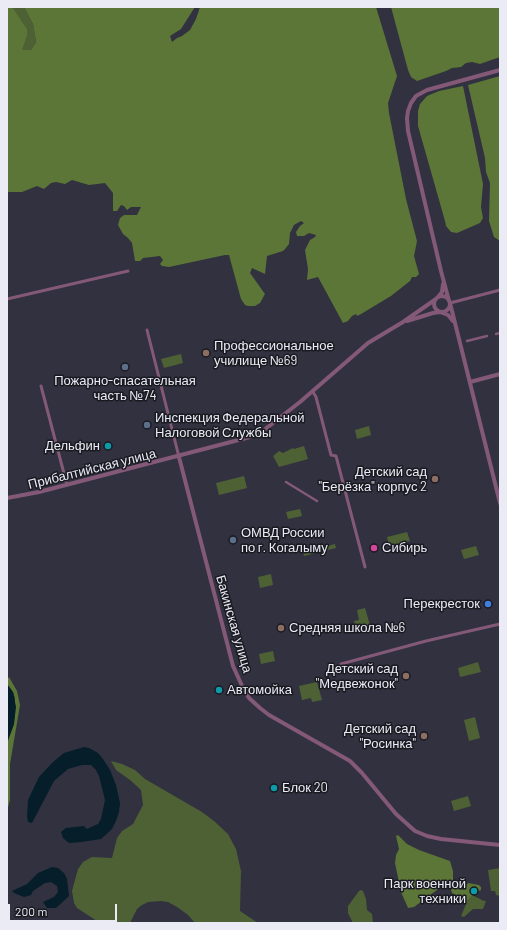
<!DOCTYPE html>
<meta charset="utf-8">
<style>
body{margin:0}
#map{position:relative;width:507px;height:930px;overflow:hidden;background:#313140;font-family:Barlow,sans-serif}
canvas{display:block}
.frame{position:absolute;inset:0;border:8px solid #eaebf5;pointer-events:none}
.scale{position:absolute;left:8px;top:904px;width:109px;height:18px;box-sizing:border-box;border:2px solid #eaebf5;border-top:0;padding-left:5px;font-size:12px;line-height:14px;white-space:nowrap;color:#eaebf5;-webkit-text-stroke:3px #1a1a21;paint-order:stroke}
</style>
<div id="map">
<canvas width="507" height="930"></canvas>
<div class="frame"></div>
<div class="scale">200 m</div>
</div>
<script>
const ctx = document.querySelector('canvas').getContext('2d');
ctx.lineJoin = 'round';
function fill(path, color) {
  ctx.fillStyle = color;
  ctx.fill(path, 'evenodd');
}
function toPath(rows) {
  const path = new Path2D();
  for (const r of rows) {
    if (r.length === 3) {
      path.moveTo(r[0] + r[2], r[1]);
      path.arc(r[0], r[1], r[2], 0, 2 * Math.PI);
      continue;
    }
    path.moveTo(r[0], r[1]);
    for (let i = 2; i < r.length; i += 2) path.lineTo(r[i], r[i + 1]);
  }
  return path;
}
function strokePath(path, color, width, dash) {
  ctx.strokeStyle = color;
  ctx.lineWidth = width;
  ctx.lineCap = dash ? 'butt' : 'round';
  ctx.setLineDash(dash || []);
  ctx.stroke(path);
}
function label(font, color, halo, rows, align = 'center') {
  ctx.font = font + ' Barlow,sans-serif';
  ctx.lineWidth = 3;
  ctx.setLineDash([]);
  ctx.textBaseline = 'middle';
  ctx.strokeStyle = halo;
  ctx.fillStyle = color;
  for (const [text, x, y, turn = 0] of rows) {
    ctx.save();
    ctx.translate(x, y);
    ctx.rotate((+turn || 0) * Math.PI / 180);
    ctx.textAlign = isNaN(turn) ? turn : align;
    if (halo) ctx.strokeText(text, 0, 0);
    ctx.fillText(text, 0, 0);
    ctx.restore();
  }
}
fill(toPath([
 [12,7,24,7,33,24,36,42,31,50,21,50,27,36,22,22,16,15],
 [181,354,183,363,164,368,161,359],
 [369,426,371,435,357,439,355,430],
 [304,446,308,459,279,467,273,456,279,451,283,453,293,448,294,449],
 [244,476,247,488,219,495,216,483],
 [300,509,302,516,288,519,286,512],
 [407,532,410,541,389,546,387,537],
 [335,544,336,548,304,556,303,552],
 [476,546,479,555,464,559,461,550],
 [271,574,273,585,260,588,258,577],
 [365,608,370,625,363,627,363,630,357,632,354,621,359,620,357,610],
 [273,651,275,661,261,664,259,654],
 [478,662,481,672,460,677,458,668],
 [317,682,322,700,312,702,311,698,302,700,299,686],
 [475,717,480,738,469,741,464,720],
 [111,761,122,764,135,770,145,779,202,812,214,821,228,834,236,849,241,871,240,911,258,923,195,923,188,915,177,907,168,902,161,901,148,902,142,905,137,909,130,923,100,923,77,908,74,903,72,891,78,869,83,862,92,857,112,858,117,838,122,831,133,824,143,805,141,790,130,780,116,770],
 [468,796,471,806,454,811,451,801],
 [500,868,500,896,496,895,495,891,491,891,488,870],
 [361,890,363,891,366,899,367,910,372,914,373,923,353,923,348,913,348,906,359,891],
 [472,895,484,901,486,901,483,909,473,909,464,917,461,916,466,904,459,900,460,897,468,900]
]), '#4e6134');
fill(toPath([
 [7,7,12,7,27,29,27,36,22,50,31,50,36,42,33,24,24,7,195,7,181,29,170,36,172,42,177,38,182,36,190,30,196,19,200,7,376,7,397,76,388,103,389,113,406,199,417,241,414,256,419,274,416,277,412,277,410,281,391,296,361,314,357,316,356,314,352,316,348,321,343,323,318,277,307,280,308,269,305,250,310,240,315,237,316,235,309,233,304,236,297,236,296,232,300,226,304,223,301,221,294,225,290,233,289,244,285,249,283,251,267,256,265,274,252,268,250,273,265,294,260,303,255,306,248,306,245,305,241,299,229,255,225,255,169,267,162,266,160,264,163,260,160,256,143,258,140,261,135,261,132,243,128,238,123,234,118,225,120,218,124,215,137,215,141,207,131,207,127,210,124,206,121,205,117,211,113,211,113,193,105,183,89,185,72,180,65,184,56,182,51,183,44,189,37,186,22,192,7,192],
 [391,7,500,7,500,57,480,64,472,62,466,63,461,67,452,68,446,71,417,81,411,77,408,70],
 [500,76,500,241,494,237,489,221,490,183,486,172,485,158,468,85],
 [463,86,483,184,481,207,483,218,480,223,457,233,451,232,446,226,445,221,418,126,418,111,420,104,427,96,439,91],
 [9,677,17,691,20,705,10,764,10,800,7,811,7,743,14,724,15,698,13,692,7,684,7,680],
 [398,835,407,844,419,850,450,861,453,871,453,883,455,886,463,890,468,883,479,885,481,887,481,890,474,893,468,900,466,900,452,893,451,890,452,885,449,881,414,907,408,908,401,892,395,863,396,855,399,849,396,836]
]), '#5c7637');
fill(toPath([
 [7,684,13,692,16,707,14,724,7,743],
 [84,747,89,748,98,753,103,759,110,770,116,785,120,803,119,812,116,821,112,829,101,839,81,842,69,843,63,838,61,832,66,828,84,826,87,829,98,824,101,819,105,800,99,776,96,770,91,765,82,765,68,769,54,781,32,823,28,822,27,817,28,800,39,777,53,762,64,753],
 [52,867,58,868,64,873,67,879,69,896,56,908,47,908,43,902,54,897,58,892,57,886,51,882,45,883,33,891,31,895,24,897,14,893,12,891,27,884,38,873]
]), '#051e29');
strokePath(toPath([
 [496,334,500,333],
 [467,341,487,336],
 [286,482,317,501]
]), '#835977', 2.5);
strokePath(toPath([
 [7,299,128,271],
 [450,303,500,290],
 [147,330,179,457],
 [41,386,67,485],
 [313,392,316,397,331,455,336,456,365,567],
 [341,664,426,641,500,624]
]), '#835977', 3);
strokePath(toPath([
 [442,304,8],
 [438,297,442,292,443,284],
 [449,301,441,271,408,131,407,118,408,111,411,103,416,96,427,90,500,70],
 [450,303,500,503],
 [407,321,433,313,440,312,448,315,453,321],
 [470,382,500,374],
 [179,457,233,666,243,688,249,698,260,708,269,715,350,761,362,773,396,814,415,831,427,836,441,839,500,845],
 [7,498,39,492,250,437,264,430,300,402,368,343,403,322,436,299]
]), '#835977', 4);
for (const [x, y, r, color] of [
 [206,353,4,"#8d6e63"],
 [125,367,4,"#5c6f8a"],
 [147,425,4,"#5c6f8a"],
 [108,446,4,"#0f9aa8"],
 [435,479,4,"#8d6e63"],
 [233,540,4,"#5c6f8a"],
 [374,548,4,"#d1479c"],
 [488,604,4,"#3f7fe0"],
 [281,628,4,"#8d6e63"],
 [406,676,4,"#8d6e63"],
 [219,690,4,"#0f9aa8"],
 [424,736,4,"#8d6e63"],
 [274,788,4,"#0f9aa8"],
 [474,891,4,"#0f9aa8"]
]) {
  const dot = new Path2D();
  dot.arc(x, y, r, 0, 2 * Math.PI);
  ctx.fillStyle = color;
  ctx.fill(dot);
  strokePath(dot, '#1a1a21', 1.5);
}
label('13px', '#eaebf5', '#1a1a21', [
 ["Профессиональное",214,346],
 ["училище №69",214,361],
 ["Пожарно-спасательная",125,381,"center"],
 ["часть №74",125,396,"center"],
 ["Инспекция Федеральной",155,418],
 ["Налоговой Службы",155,433],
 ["Дельфин",100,446,"right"],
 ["Детский сад",427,472,"right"],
 ["\"Берёзка\" корпус 2",427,487,"right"],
 ["ОМВД России",241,533],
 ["по г. Когалыму",241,548],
 ["Сибирь",382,548],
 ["Перекресток",480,604,"right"],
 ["Средняя школа №6",289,628],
 ["Детский сад",398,669,"right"],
 ["\"Медвежонок\"",398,684,"right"],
 ["Автомойка",227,690],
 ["Детский сад",416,729,"right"],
 ["\"Росинка\"",416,744,"right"],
 ["Блок 20",282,788],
 ["Парк военной",466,884,"right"],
 ["техники",466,899,"right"]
], 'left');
label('13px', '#eaebf5', '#1a1a21', [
 ["Прибалтийская улица",92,469,-14],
 ["Бакинская улица",234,624,74]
]);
</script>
